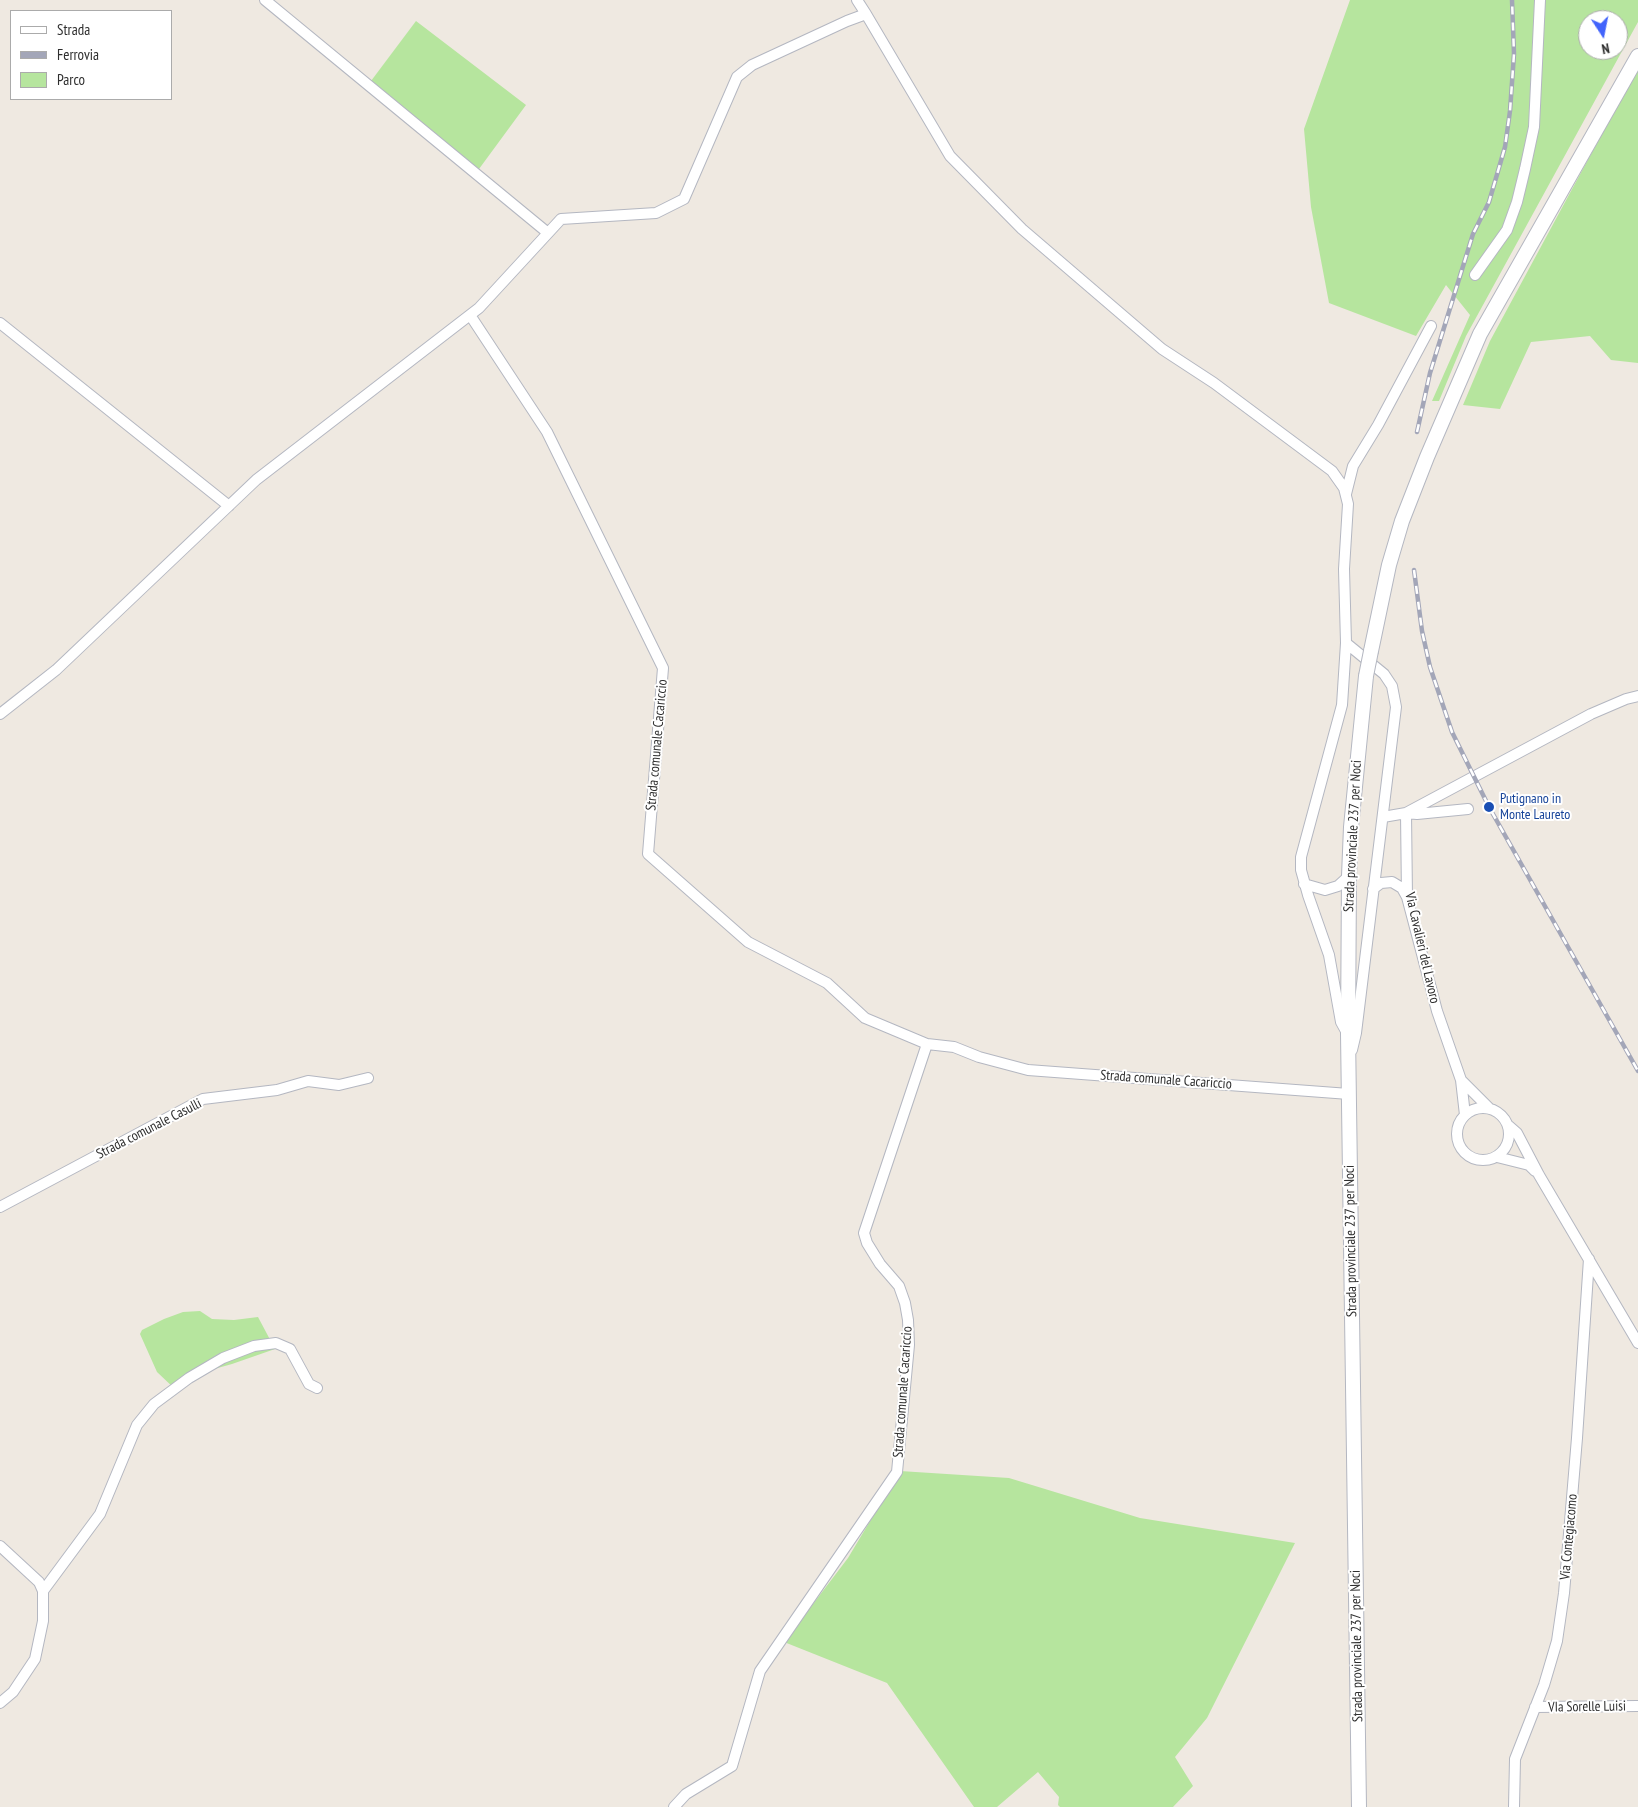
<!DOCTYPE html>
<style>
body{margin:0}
#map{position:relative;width:1638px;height:1807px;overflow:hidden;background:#efe9e1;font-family:"PT Sans Narrow",sans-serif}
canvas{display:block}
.legend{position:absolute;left:10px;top:10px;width:162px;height:90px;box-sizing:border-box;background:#fff;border:1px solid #ababab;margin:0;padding:6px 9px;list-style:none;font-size:15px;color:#2e2e2e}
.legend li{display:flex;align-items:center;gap:10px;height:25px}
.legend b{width:25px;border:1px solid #ababab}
.north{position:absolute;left:1578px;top:10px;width:50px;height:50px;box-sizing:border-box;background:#fff;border:1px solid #ababab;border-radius:50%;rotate:169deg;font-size:14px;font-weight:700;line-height:20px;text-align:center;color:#2e2e2e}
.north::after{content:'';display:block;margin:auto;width:18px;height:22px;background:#4264fb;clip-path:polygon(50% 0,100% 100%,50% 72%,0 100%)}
</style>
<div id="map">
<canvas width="1638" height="1807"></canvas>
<ul class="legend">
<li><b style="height:6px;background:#fff"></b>Strada</li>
<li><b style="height:6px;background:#a3a6b8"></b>Ferrovia</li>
<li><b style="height:14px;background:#b6e59e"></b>Parco</li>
</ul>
<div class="north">N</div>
</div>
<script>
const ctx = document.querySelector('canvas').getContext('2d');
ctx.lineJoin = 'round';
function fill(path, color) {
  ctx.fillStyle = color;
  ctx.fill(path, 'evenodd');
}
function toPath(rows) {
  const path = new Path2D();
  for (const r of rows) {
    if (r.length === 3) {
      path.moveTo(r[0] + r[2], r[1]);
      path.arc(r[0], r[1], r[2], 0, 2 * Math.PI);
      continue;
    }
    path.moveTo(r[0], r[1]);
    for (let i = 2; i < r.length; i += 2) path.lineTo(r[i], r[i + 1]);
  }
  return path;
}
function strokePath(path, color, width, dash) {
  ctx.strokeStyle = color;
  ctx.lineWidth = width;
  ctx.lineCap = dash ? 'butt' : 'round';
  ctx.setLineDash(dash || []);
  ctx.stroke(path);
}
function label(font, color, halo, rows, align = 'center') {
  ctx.font = font + ' "PT Sans Narrow",sans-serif';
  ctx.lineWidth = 4;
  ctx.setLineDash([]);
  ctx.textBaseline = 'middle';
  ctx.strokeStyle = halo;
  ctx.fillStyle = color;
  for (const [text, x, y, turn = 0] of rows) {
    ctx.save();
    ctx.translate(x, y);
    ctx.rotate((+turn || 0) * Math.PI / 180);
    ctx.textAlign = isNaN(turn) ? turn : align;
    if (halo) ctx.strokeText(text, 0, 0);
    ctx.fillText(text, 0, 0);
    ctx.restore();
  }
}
fill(toPath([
 [1350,0,1638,0,1638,22,1466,336,1439,401,1432,401,1470,315,1446,285,1416,336,1329,303,1311,207,1304,129],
 [1588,20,1618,20,1618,50,1588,50],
 [416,21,526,105,479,169,371,81],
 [1638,67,1638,363,1611,360,1590,336,1531,342,1500,409,1463,405,1490,341],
 [200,1311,212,1319,234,1320,258,1317,275,1349,232,1364,207,1371,176,1390,157,1372,140,1334,142,1330,164,1319,183,1312],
 [900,1471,1009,1478,1140,1518,1295,1543,1207,1718,1175,1757,1193,1786,1173,1807,1060,1807,1058,1805,1059,1797,1038,1772,997,1807,974,1807,887,1683,784,1642,848,1558]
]), '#b6e59e');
const street = toPath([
 [265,0,548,233],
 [857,0,866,14],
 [1475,275,1507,230,1517,202,1525,169,1534,127,1540,0],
 [470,315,547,432,663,668,648,854,748,942,827,983,865,1018,927,1044,954,1047,979,1057,1028,1070,1349,1094],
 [0,323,229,506],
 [1346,494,1353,466,1378,425,1431,326],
 [1346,643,1384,674,1392,686,1396,707,1356,1033,1352,1050],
 [0,714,56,670,256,480,479,308,561,219,656,213,684,199,737,77,752,65,847,21,866,14,950,156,1022,229,1162,349,1214,383,1332,471,1344,488,1348,504,1344,569,1346,643,1342,705,1301,857,1301,870,1308,895,1329,955,1341,1022,1347,1033],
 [1383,817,1406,813,1591,714,1626,699,1638,696],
 [1304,884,1325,890,1338,886,1349,876],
 [1373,889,1381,883,1392,882,1402,888,1407,897],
 [1461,1080,1490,1109],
 [1483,1134,26],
 [1465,1115,1461,1080,1437,1011,1407,897,1406,813,1417,814,1468,809],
 [1509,1126,1517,1133,1539,1175,1638,1343],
 [1497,1157,1529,1165,1535,1171],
 [0,1207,203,1099,277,1090,308,1081,339,1085,368,1078],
 [0,1546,39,1582,43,1591],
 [0,1703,13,1692,35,1659,43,1621,43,1591,100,1514,137,1425,154,1404,189,1378,223,1358,254,1346,276,1343,290,1349,309,1384,317,1388],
 [1535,1707,1638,1706],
 [674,1807,686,1794,732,1766,760,1671,897,1472,909,1345,908,1320,905,1303,899,1286,880,1264,867,1243,864,1233,927,1044],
 [1514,1807,1515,1759,1544,1685,1557,1641,1564,1593,1577,1438,1589,1259]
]);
const secondary = toPath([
 [1371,651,1389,565,1402,521,1427,457,1480,334,1638,56],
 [1359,1807,1348,1034,1349,876,1351,827,1366,676]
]);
strokePath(street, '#b4b7c1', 12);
strokePath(secondary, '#b4b7c1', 16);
strokePath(street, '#fff', 10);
strokePath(secondary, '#fff', 14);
const rail = toPath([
 [1417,432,1430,373,1473,234,1489,202,1505,147,1510,111,1514,54,1512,0],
 [1414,570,1422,631,1430,667,1452,732,1489,807,1638,1071]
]);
strokePath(rail, '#a3a6b8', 4.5);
strokePath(rail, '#fff', 2.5, [8]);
const secondaryBridge = toPath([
 [1366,676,1371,651]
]);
strokePath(secondaryBridge, '#b4b7c1', 16, []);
strokePath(secondaryBridge, '#fff', 14);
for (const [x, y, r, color] of [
 [1489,807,6,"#1a4fb4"]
]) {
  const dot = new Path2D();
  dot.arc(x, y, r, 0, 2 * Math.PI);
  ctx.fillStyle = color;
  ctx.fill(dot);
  strokePath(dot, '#fff', 2);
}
label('14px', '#2e2e2e', '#fff', [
 ["Strada comunale Cacariccio",657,745,-85],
 ["Strada provinciale 237 per Noci",1353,836,-87],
 ["Via Cavalieri del Lavoro",1422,948,77],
 ["Strada comunale Cacariccio",1166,1080,4],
 ["Strada comunale Casulli",149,1129,-27],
 ["Strada provinciale 237 per Noci",1351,1241,-91],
 ["Strada comunale Cacariccio",903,1392,-86],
 ["Via Contegiacomo",1569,1537,-85],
 ["Strada provinciale 237 per Noci",1357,1646,-91],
 ["VIa Sorelle Luisi",1587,1707,-1]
]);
label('14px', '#164399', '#fff', [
 ["Putignano in",1500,799],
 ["Monte Laureto",1500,815]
], 'left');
</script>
